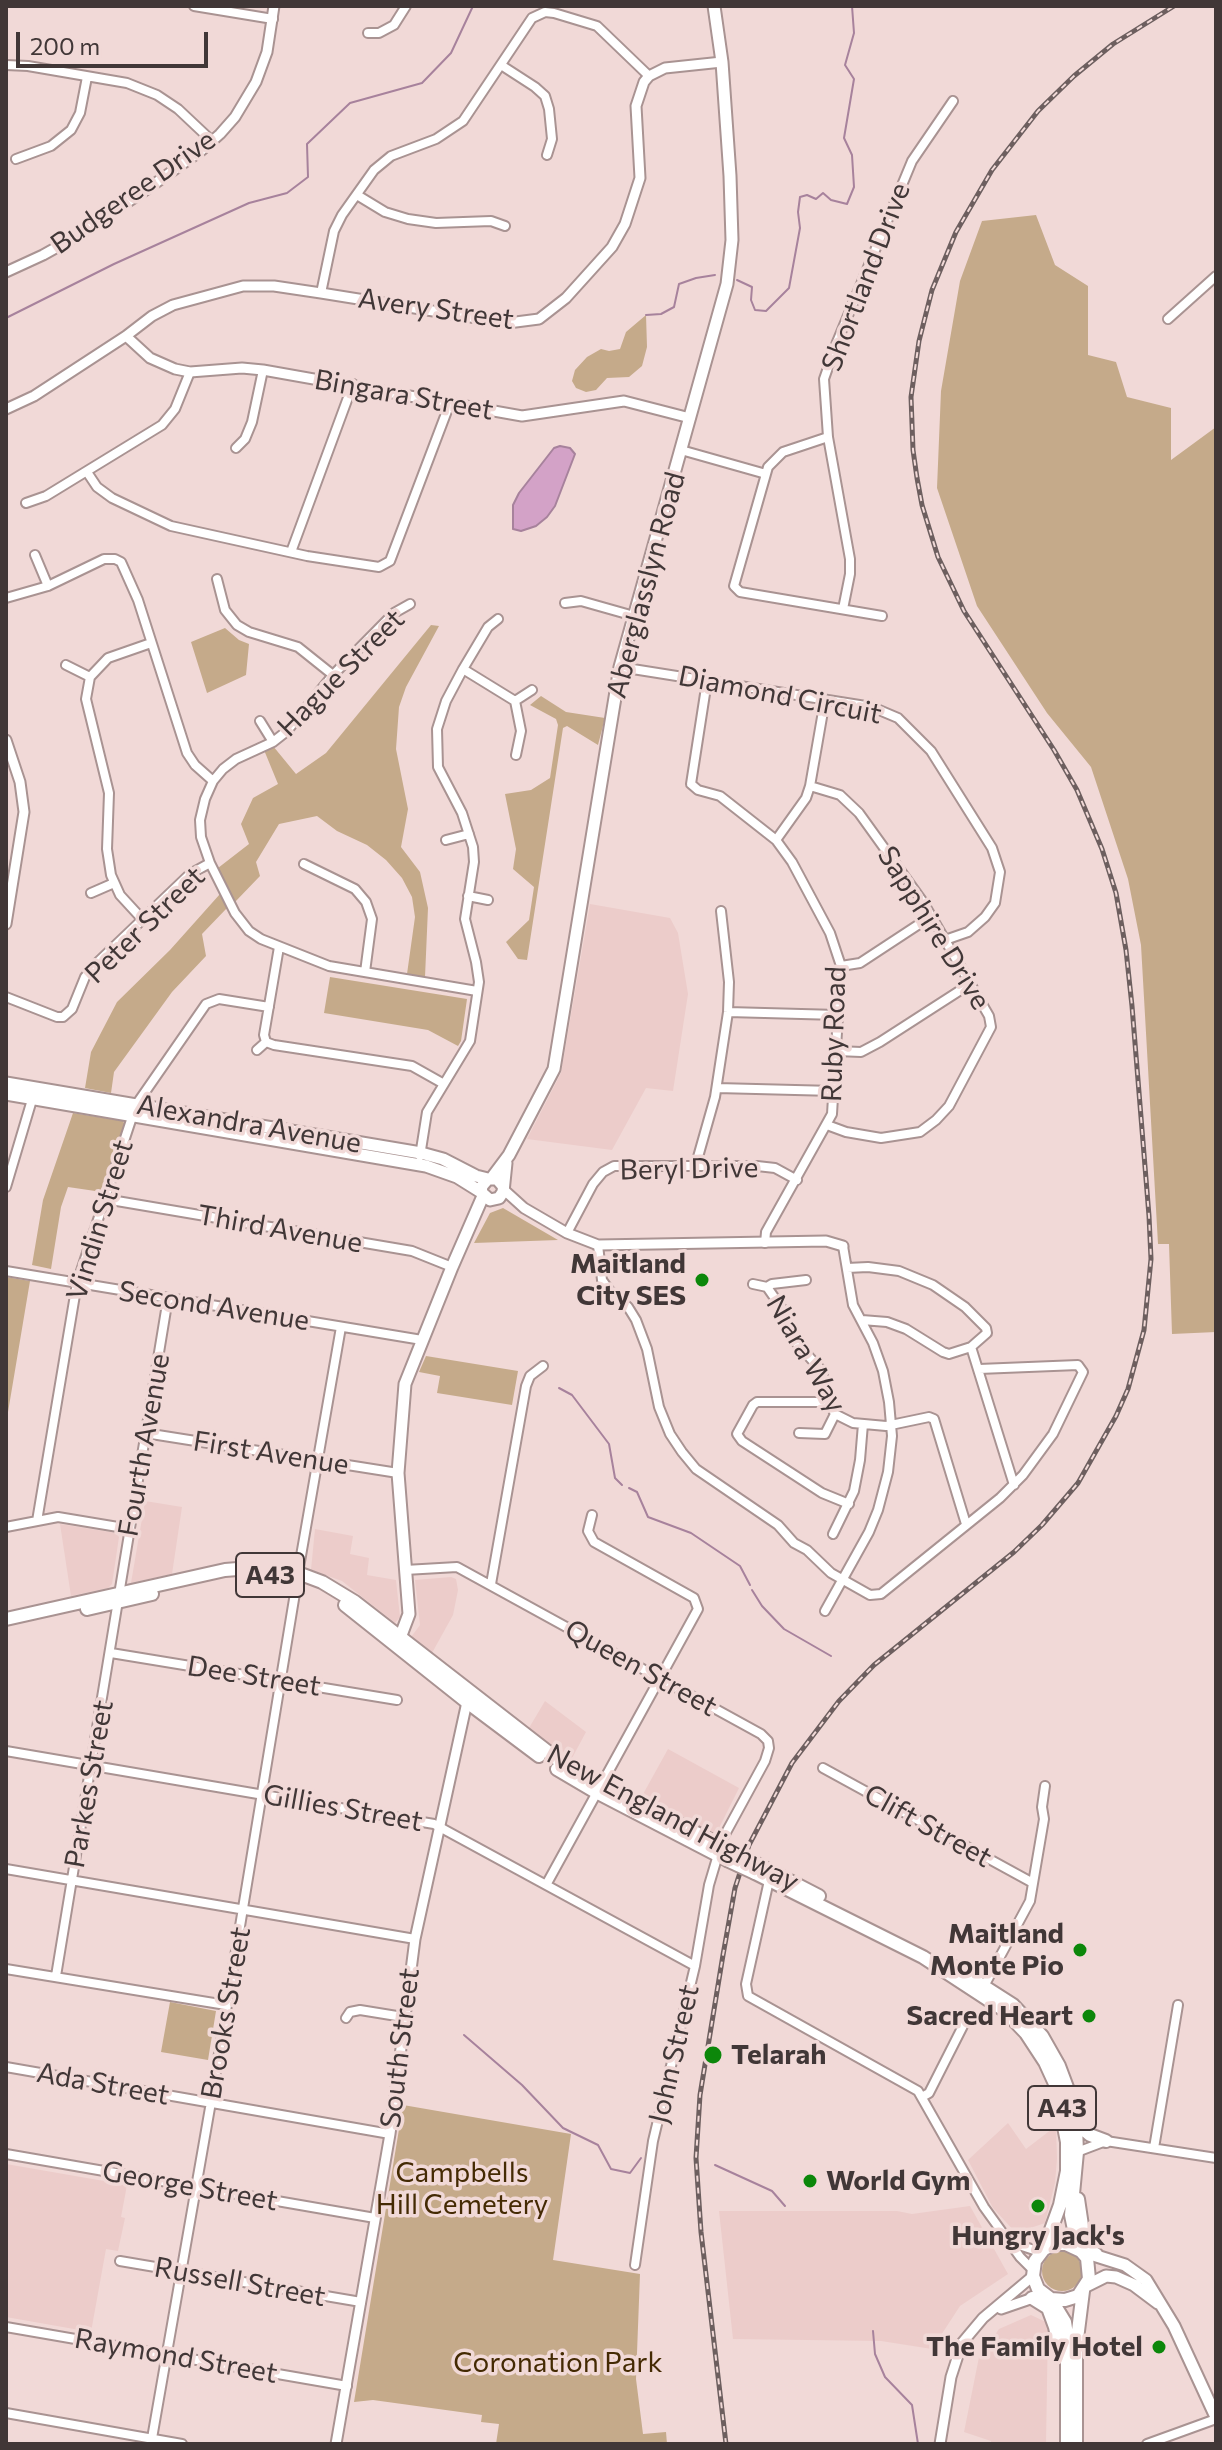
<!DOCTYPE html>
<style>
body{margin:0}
#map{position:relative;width:1222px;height:2450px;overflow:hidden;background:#f1d9d7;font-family:Commissioner,sans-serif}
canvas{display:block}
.frame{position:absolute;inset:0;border:8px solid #413737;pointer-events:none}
.scale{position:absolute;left:16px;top:32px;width:192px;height:36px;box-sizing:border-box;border:4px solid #413737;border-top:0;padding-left:10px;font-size:24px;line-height:28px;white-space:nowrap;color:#413737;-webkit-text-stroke:6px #f1d9d7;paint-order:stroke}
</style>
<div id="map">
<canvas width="1222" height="2450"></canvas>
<div class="frame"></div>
<div class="scale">200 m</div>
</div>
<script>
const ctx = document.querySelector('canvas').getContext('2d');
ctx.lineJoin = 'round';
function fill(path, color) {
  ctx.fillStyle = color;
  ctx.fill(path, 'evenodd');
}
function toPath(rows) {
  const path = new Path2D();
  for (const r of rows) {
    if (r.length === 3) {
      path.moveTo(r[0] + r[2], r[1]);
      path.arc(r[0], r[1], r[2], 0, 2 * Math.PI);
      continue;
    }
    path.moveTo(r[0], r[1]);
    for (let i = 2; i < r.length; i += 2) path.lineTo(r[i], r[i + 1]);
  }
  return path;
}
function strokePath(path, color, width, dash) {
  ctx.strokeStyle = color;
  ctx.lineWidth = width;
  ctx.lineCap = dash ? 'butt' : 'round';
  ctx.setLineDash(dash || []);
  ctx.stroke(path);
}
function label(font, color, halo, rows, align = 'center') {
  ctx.font = font + ' Commissioner,sans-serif';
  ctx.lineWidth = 7;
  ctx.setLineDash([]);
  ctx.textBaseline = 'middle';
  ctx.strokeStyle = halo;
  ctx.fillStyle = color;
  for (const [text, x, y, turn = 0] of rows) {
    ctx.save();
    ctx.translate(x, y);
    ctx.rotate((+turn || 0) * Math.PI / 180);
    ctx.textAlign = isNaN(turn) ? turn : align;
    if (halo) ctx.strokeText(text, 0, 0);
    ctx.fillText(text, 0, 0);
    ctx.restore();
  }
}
fill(toPath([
 [590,904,670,918,678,933,688,994,673,1091,646,1088,612,1150,527,1139,561,1073],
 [145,1501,182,1507,172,1574,131,1583],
 [60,1524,116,1533,119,1537,112,1584,108,1588,71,1596],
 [315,1529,353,1536,350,1554,369,1558,367,1575,396,1580,400,1617,395,1623,342,1581,311,1570],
 [451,1577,456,1579,458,1590,453,1615,432,1653,411,1637,420,1625,415,1580],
 [545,1701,586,1732,571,1760,529,1728],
 [668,1749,739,1788,716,1834,642,1796],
 [1008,2123,1026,2149,1056,2126,1057,2159,1055,2183,1045,2223,1016,2233,993,2208,968,2160],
 [6,2164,127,2185,121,2217,125,2218,118,2251,106,2249,91,2332,6,2317],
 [970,2206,1008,2274,960,2306,932,2349,881,2341,733,2339,719,2211,897,2211,912,2214],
 [1031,2315,1048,2323,1046,2444,991,2444,991,2441,964,2432,979,2357,999,2329]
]), '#ecccca');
fill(toPath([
 [1036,215,1055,265,1088,286,1088,355,1116,362,1127,397,1171,408,1171,460,1216,427,1216,1332,1172,1334,1169,1244,1158,1244,1141,945,1128,879,1091,767,1047,713,977,606,937,488,941,391,960,281,982,221],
 [646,315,647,347,642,366,629,377,607,378,596,390,586,392,576,388,572,381,575,370,587,357,601,349,609,351,620,349,626,332],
 [431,625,439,626,406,687,399,707,396,749,408,809,401,847,420,872,428,908,425,977,407,974,415,917,412,897,402,878,386,860,367,845,337,831,317,816,279,824,256,862,260,876,235,902,218,868,249,844,241,824,253,798,278,784,264,750,273,746,296,774,326,753],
 [225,628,239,640,249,644,246,675,207,693,191,642],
 [541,696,566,712,605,718,598,745,567,726,563,728,527,960,518,959,506,942,529,920,534,887,513,869,516,849,505,794,531,790,550,778,558,725,556,719,530,705],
 [220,894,227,908,202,934,206,956,172,992,114,1072,111,1093,85,1088,91,1052,117,1002,170,950],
 [330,977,467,999,461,1041,458,1046,428,1030,324,1013],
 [73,1113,123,1121,125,1125,102,1192,68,1187,61,1207,51,1269,32,1265,43,1200],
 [503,1208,558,1240,474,1243,490,1213],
 [6,1277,30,1281,6,1424],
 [426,1356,518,1371,512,1405,437,1393,440,1376,419,1372],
 [170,2002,216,2011,208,2060,161,2052],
 [403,2105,571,2134,553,2260,640,2274,636,2379,643,2434,666,2432,667,2444,496,2444,499,2424,481,2422,482,2415,373,2400,354,2402],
 [1062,2271,20]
]), '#c5aa8a');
const water = toPath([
 [560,446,570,448,575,454,555,506,547,517,536,526,521,531,513,529,513,505,519,493,554,448,560,446]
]);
fill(water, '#d3a2c7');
strokePath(water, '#a7829c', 2);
strokePath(toPath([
 [737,280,752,287,751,300,755,310,766,311,789,288,800,228,798,212,800,197,807,195,816,199,823,193,831,200,847,204,854,187,852,155,844,138,854,79,845,65,854,33,852,6],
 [646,315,661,314,674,307,679,284,696,278,715,275],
 [6,318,114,264,249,203,287,193,308,177,307,144,350,103,422,83,451,53,473,6],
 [559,1388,572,1395,609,1444,615,1478,622,1485],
 [629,1488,637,1492,648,1517,691,1533,740,1566,750,1585],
 [752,1590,762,1606,784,1629,831,1656],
 [464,2035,522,2085,563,2128,598,2145,611,2169,630,2173,641,2158],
 [715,2165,772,2191,785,2206],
 [873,2331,875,2354,885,2377,912,2405,918,2444]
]), '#a7829c', 2);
const minor = toPath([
 [194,6,273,19],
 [368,33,379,33,394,25,406,6],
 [6,65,28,66,127,83,157,95,178,109,212,141],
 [501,65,535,87,545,96,549,109,552,139,547,155],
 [16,159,51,146,71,130,80,113,87,77],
 [357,195,385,212,408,219,436,223,491,221,505,226],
 [321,293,334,231,342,215,374,170,391,156,436,139,463,121,532,18,545,12,554,13,597,26,649,76],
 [1168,319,1216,276],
 [828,437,783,452,768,467,734,586,740,592,882,616],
 [236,448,245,439,252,422,263,370],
 [681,450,766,474],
 [87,472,97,487,112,498,171,526,307,556,379,567,390,561,450,403],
 [26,503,46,496,162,425,175,409,190,372],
 [291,552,353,384],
 [35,555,48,586],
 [217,579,225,610,237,625,249,632,298,647,333,675],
 [6,598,48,586,104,559,115,559,121,562,138,600,187,753,195,765,213,781],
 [565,603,581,601,634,616],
 [410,604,394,613,333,675,287,731,273,742,236,759,223,769,213,781,205,799,200,820,201,837,210,863,235,913,249,931,261,939,329,966,477,991],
 [843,609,850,574,850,559,828,437,824,379,837,342,912,161,953,101],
 [66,665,90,677],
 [620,667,872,707,898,718,931,751,992,848,1000,872,995,903,985,917,968,932,945,940],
 [463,669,515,701,521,731,516,755],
 [707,681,691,784,698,790,720,796,776,840,792,862,830,933,841,966,832,1114,766,1232,765,1243],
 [515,701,532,690],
 [260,721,273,742],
 [810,786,840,795,859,813,923,902,989,1016,991,1027,949,1106,936,1120,920,1132,881,1138,846,1132,827,1125],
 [446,840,469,834],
 [776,840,806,798,810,786,825,700],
 [304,864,355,889,366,902,372,919,365,972],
 [91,893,114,883],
 [468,896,488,900],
 [143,920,120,895,111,875,107,849,109,793,86,699,90,677,108,658,151,643],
 [841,966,860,963,930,917],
 [6,997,57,1017,63,1017,72,1009,85,977,98,962,190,874,210,863],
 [728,1012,838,1015],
 [266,1042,274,1045,412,1066,444,1084],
 [257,1050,266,1042,264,1035,279,947],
 [837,1051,861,1052,880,1042,970,984],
 [717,1088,834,1091],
 [420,1156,427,1112,470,1041,479,982,476,962,465,919,474,862,473,847,462,813,438,767,437,729,446,701,463,669,488,627,498,619],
 [696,1164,715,1097,728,1012,729,982,721,911],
 [6,1187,34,1093],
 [105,1199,412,1251,452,1267],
 [567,1233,593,1184,603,1172,614,1166,757,1166,775,1168,797,1180],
 [598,1245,602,1280,610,1291,628,1307,636,1320,647,1349,659,1407,670,1434,682,1452,696,1469,778,1525,794,1543,807,1550,831,1573,870,1595,881,1594,1000,1498,1023,1475,1053,1434,1083,1372,1078,1365,979,1369],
 [847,1268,868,1267,899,1271,933,1285,965,1307,986,1328,987,1333,971,1347,949,1354,943,1352,906,1329,887,1322,862,1320],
 [6,1271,422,1340],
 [753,1284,767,1287,772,1284,806,1280],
 [767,1287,783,1310,793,1339,822,1371,829,1402,835,1414,853,1423,886,1426,929,1417,934,1419,966,1524],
 [971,1347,1014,1485],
 [829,1402,757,1402,753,1405,737,1434,742,1441,822,1493,849,1504],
 [145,1433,398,1473],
 [799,1433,825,1434,835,1414],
 [37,1521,77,1283,136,1105,206,1004,219,999,269,1007],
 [6,1527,58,1517,130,1529],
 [833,1534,854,1491,860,1460,863,1424],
 [405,1570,457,1567,761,1734,768,1741,769,1748,765,1761,723,1838,709,1885,695,1966,653,2141,635,2265],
 [298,1573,341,1327],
 [491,1584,526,1386,530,1376,543,1366],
 [825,1611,869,1532,878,1510,888,1472,892,1436,889,1402,883,1371,873,1343,853,1305,843,1246],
 [111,1653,397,1700],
 [6,1751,434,1824,695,1966],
 [823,1768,1033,1883],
 [6,1869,415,1939],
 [770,1876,746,1984,748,1996,918,2091,984,2207,1020,2257,1033,2270],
 [546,1885,698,1609,694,1598,594,1542,588,1531,592,1515],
 [6,1969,226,2005],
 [56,1976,168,1298],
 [983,1988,1030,1901,1044,1819,1042,1807,1045,1786],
 [346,2018,350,2012,360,2010,403,2017],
 [6,2067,390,2134],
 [922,2097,929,2093,968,2016],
 [1154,2148,1178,2005],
 [1077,2152,1106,2141,1216,2158],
 [6,2154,375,2218],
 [1010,2242,1040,2252],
 [120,2261,361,2302],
 [6,2327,347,2386],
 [6,2413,182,2444],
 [151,2444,211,2102,297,1581],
 [1147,2444,1216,2419]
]);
const tertiary = toPath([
 [6,272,43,255,77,236,150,187,202,150,220,134,235,117,256,82,267,52,274,6],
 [126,336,150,358,175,369,190,372,242,368,263,370,522,416,624,401,690,418],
 [6,409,34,396,126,336,152,316,173,305,243,286,274,286,321,293,508,323,539,319,566,298,612,247,625,224,640,178,636,106,644,82,649,76,665,68,722,62],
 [6,740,20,782,24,812,6,924],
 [503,1189,524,1208,567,1233,598,1245,826,1241,843,1246],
 [1001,2309,1036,2297],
 [336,2444,390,2134,415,1939,467,1702],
 [940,2444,951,2377,962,2343,983,2318,1033,2276]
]);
const secondary = toPath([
 [6,1083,421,1153,443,1159,476,1176,488,1179],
 [6,1094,426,1166,457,1177,481,1192],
 [491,1179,509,1155,554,1069,620,667,727,284,732,240,730,176,722,62,714,6],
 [503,1186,497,1179,488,1179,482,1186,481,1192,490,1200,499,1198,503,1192,506,1163],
 [398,1643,409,1614,398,1473,405,1384,452,1267,483,1196],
 [1087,2253,1125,2265,1146,2280,1174,2326,1216,2417],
 [1086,2286,1106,2276,1116,2277,1134,2285,1158,2303]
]);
const trunk = toPath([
 [345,1605,467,1702,539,1756],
 [87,1609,152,1594],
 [6,1619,225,1570,263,1567,298,1573,322,1582,355,1602,570,1769,730,1850],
 [557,1769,596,1792,727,1860],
 [759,1865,819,1896],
 [755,1873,923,1957,1004,2010,1026,2033,1045,2062,1056,2086,1067,2142,1067,2171,1060,2205,1044,2249,1035,2261,1033,2276,1038,2289,1051,2299,1065,2300,1078,2296,1089,2279,1087,2258,1081,2251,1066,2244,1055,2244,1044,2249],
 [952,1966,1013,2005,1042,2036,1059,2066,1071,2098,1076,2127,1077,2152,1071,2215,1078,2249],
 [1078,2116,1083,2129,1090,2135,1106,2141],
 [1078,2199,1084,2239,1090,2251,1096,2254],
 [1032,2298,1048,2308,1055,2327,1061,2355],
 [1051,2299,1065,2322,1067,2335,1067,2444],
 [1076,2444,1076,2347,1083,2291]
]);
strokePath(minor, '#a99392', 12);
strokePath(tertiary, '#a99392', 13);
strokePath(secondary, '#a99392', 15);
strokePath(trunk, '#a99392', 16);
strokePath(minor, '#fff', 8);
strokePath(tertiary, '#fff', 9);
strokePath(secondary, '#fff', 11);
strokePath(trunk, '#fff', 12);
const rail = toPath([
 [726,2444,701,2232,696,2158,700,2095,723,1955,735,1888,749,1845,792,1763,839,1701,874,1665,1014,1552,1042,1525,1078,1483,1116,1416,1128,1389,1144,1330,1151,1259,1149,1216,1132,1006,1126,950,1116,893,1102,849,1077,790,1054,750,964,611,938,557,922,505,917,478,913,450,911,397,919,341,932,290,956,232,992,170,1038,111,1074,76,1113,44,1174,6]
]);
strokePath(rail, '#6d5f5f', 5);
strokePath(rail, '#f1d9d7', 2, [6]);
const trunkBridge = toPath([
 [730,1850,759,1865],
 [727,1860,755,1873]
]);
strokePath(trunkBridge, '#a99392', 16, []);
strokePath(trunkBridge, '#fff', 12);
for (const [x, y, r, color] of [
 [702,1280,8,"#0c870a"],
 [1080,1950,8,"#0c870a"],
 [1089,2016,8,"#0c870a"],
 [713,2055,10,"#0c870a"],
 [810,2181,8,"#0c870a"],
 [1038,2206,8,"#0c870a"],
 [1159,2347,8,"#0c870a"]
]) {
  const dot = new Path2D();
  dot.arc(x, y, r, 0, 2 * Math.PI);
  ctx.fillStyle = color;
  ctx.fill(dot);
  strokePath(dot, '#f1d9d7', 3);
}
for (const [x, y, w] of [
 [270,1575,68],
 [1062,2108,68]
]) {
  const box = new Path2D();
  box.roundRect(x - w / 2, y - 22, w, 44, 6);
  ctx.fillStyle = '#f1d9d7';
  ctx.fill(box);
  strokePath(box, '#413737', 2);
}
label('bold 26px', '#413737', null, [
 ["A43",270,1575],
 ["A43",1062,2108]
]);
label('28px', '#413737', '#f1d9d7', [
 ["Budgeree Drive",133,192,-35],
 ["Shortland Drive",866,277,-69],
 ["Avery Street",436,309,8],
 ["Bingara Street",404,395,10],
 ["Aberglasslyn Road",646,585,-75],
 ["Hague Street",341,673,-45],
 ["Diamond Circuit",780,695,11],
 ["Peter Street",145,925,-44],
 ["Sapphire Drive",934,928,58],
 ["Ruby Road",834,1034,-88],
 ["Alexandra Avenue",249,1124,10],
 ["Beryl Drive",689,1169,-1],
 ["Vindin Street",100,1220,-73],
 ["Third Avenue",280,1229,10],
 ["Second Avenue",214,1306,9],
 ["Niara Way",806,1354,60],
 ["Fourth Avenue",144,1445,-80],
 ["First Avenue",271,1453,9],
 ["Queen Street",641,1668,29],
 ["Dee Street",254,1676,9],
 ["Parkes Street",89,1784,-80],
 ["Gillies Street",343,1808,10],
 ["New England Highway",673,1818,28],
 ["Clift Street",928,1826,29],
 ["Brooks Street",226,2013,-80],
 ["South Street",400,2048,-83],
 ["John Street",674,2054,-77],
 ["Ada Street",103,2084,10],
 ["George Street",190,2186,10],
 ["Russell Street",240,2282,10],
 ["Raymond Street",176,2356,10]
]);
label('bold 28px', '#413737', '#f1d9d7', [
 ["Maitland",686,1264],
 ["City SES",686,1296],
 ["Maitland",1064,1934],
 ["Monte Pio",1064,1966],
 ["Sacred Heart",1073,2016],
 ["Telarah",731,2055,"left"],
 ["World Gym",826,2181,"left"],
 ["Hungry Jack's",1038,2236,"center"],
 ["The Family Hotel",1143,2347]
], 'right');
label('28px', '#442a03', '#f1d9d7', [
 ["Campbells",462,2173],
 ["Hill Cemetery",462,2205],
 ["Coronation Park",558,2363]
]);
</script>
